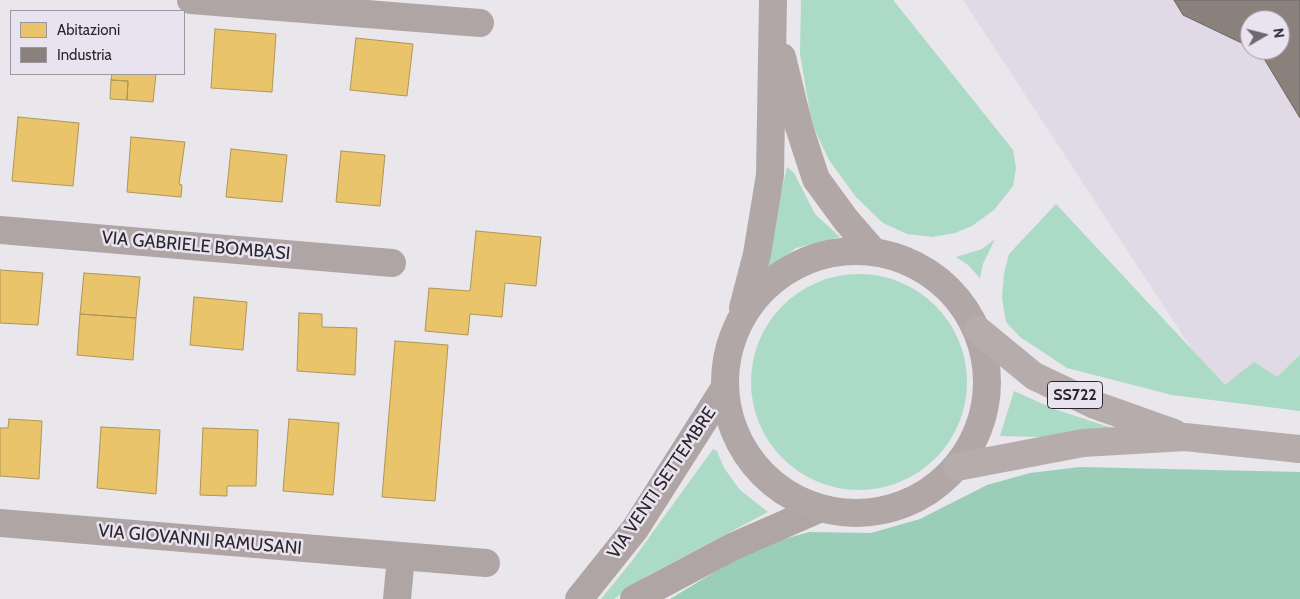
<!DOCTYPE html>
<style>
body{margin:0}
#map{position:relative;width:1300px;height:599px;overflow:hidden;background:#e9e6ec;font-family:Cabin,sans-serif}
canvas{display:block}
.legend{position:absolute;left:10px;top:10px;width:175px;height:65px;box-sizing:border-box;background:#e9e3ef;border:1px solid #9c98a1;margin:0;padding:6px 9px;list-style:none;font-size:15px;color:#29272b}
.legend li{display:flex;align-items:center;gap:10px;height:25px}
.legend b{width:25px;border:1px solid #9c98a1}
.north{position:absolute;left:1240px;top:10px;width:50px;height:50px;box-sizing:border-box;background:#e9e3ef;border:1px solid #9c98a1;border-radius:50%;rotate:82deg;font-size:14px;font-weight:700;line-height:20px;text-align:center;color:#29272b}
.north::after{content:'';display:block;margin:auto;width:18px;height:22px;background:#6c6a6f;clip-path:polygon(50% 0,100% 100%,50% 72%,0 100%)}
</style>
<div id="map">
<canvas width="1300" height="599"></canvas>
<ul class="legend">
<li><b style="height:14px;background:#e9c46a"></b>Abitazioni</li>
<li><b style="height:14px;background:#8a817c"></b>Industria</li>
</ul>
<div class="north">N</div>
</div>
<script>
const ctx = document.querySelector('canvas').getContext('2d');
ctx.lineJoin = 'round';
function fill(path, color) {
  ctx.fillStyle = color;
  ctx.fill(path, 'evenodd');
}
function toPath(rows) {
  const path = new Path2D();
  for (const r of rows) {
    if (r.length === 3) {
      path.moveTo(r[0] + r[2], r[1]);
      path.arc(r[0], r[1], r[2], 0, 2 * Math.PI);
      continue;
    }
    path.moveTo(r[0], r[1]);
    for (let i = 2; i < r.length; i += 2) path.lineTo(r[i], r[i + 1]);
  }
  return path;
}
function strokePath(path, color, width, dash) {
  ctx.strokeStyle = color;
  ctx.lineWidth = width;
  ctx.lineCap = dash ? 'butt' : 'round';
  ctx.setLineDash(dash || []);
  ctx.stroke(path);
}
function label(font, color, halo, rows, align = 'center') {
  ctx.font = font + ' Cabin,sans-serif';
  ctx.lineWidth = 5;
  ctx.setLineDash([]);
  ctx.textBaseline = 'middle';
  ctx.strokeStyle = halo;
  ctx.fillStyle = color;
  for (const [text, x, y, turn = 0] of rows) {
    ctx.save();
    ctx.translate(x, y);
    ctx.rotate((+turn || 0) * Math.PI / 180);
    ctx.textAlign = isNaN(turn) ? turn : align;
    if (halo) ctx.strokeText(text, 0, 0);
    ctx.fillText(text, 0, 0);
    ctx.restore();
  }
}
fill(toPath([
 [963,0,1300,0,1300,399,1220,392],
 [1250,20,1280,20,1280,50,1250,50]
]), '#e0d9e6');
fill(toPath([
 [801,0,893,0,1013,150,1016,168,1013,186,994,210,972,226,955,233,932,237,907,234,883,223,856,197,829,160,812,124,800,54],
 [787,167,794,173,815,214,840,237,796,248,763,272],
 [1056,204,1225,385,1254,362,1277,377,1300,355,1300,411,1172,395,1067,368,1020,337,1006,322,1002,298,1004,274,1009,254],
 [995,239,983,264,980,278,968,265,956,257,982,249],
 [859,382,108],
 [1014,391,1054,409,1112,428,1044,437,1000,436],
 [713,449,717,451,724,468,740,490,768,512,647,576,614,599,601,599,632,561]
]), '#abdac6');
fill(toPath([
 [1080,467,1300,472,1300,599,670,599,756,547,809,532,871,533,920,519,987,485,1030,473]
]), '#9aceb8');
const homes = toPath([
 [215,29,276,34,272,92,211,88,215,29],
 [356,38,413,44,407,96,350,90,356,38],
 [112,74,156,74,153,102,127,100,128,81,111,80,112,74],
 [111,80,128,81,127,100,110,99,111,80],
 [18,117,79,123,73,186,12,181,18,117],
 [131,137,185,142,179,184,182,185,181,197,127,192,131,137],
 [231,149,287,155,282,202,226,197,231,149],
 [341,151,385,155,380,206,336,202,341,151],
 [476,231,541,237,536,286,505,283,502,317,470,314,468,335,425,331,429,288,470,291,476,231],
 [0,270,43,273,38,325,0,323,0,270],
 [84,273,140,277,136,318,80,314,84,273],
 [194,297,247,302,243,350,190,345,194,297],
 [299,313,322,314,322,327,357,328,355,375,297,371,299,313],
 [80,314,136,318,133,360,77,355,80,314],
 [395,341,448,345,435,501,382,497,395,341],
 [9,419,42,421,39,479,0,476,0,428,8,428,9,419],
 [289,419,339,423,333,495,283,491,289,419],
 [101,427,160,430,156,494,97,488,101,427],
 [203,428,258,430,256,486,227,486,227,496,200,495,203,428]
]);
fill(homes, '#e9c46a');
strokePath(homes, '#af9557', 1);
const industry = toPath([
 [1174,0,1300,0,1300,118,1260,52,1256,50,1280,50,1280,20,1250,20,1250,47,1183,15,1174,0]
]);
fill(industry, '#8a817c');
strokePath(industry, '#6d6664', 1);
strokePath(toPath([
 [191,0,480,23],
 [0,230,392,263],
 [0,523,486,563],
 [397,599,401,557]
]), '#b0a5a5', 28);
strokePath(toPath([
 [579,599,635,529,724,389],
 [634,599,732,547,819,509]
]), '#afa5a4', 28);
strokePath(toPath([
 [782,57,799,127,816,179,846,220,872,250],
 [856,382,131],
 [743,308,757,254,770,175,773,0]
]), '#b2a7a7', 28);
strokePath(toPath([
 [978,330,1034,376,1095,405,1174,433],
 [957,467,1083,443,1185,437,1300,449]
]), '#b6acac', 28);
for (const [x, y, w] of [
 [1075,395,55]
]) {
  const box = new Path2D();
  box.roundRect(x - w / 2, y - 13.5, w, 27, 4);
  ctx.fillStyle = '#e9e3ef';
  ctx.fill(box);
  strokePath(box, '#29272b', 1);
}
label('bold 16px', '#29272b', null, [
 ["SS722",1075,395]
]);
label('18px', '#29272b', '#e9e3ef', [
 ["VIA GABRIELE BOMBASI",196,246,5],
 ["VIA VENTI SETTEMBRE",662,483,-56],
 ["VIA GIOVANNI RAMUSANI",200,540,5]
]);
</script>
